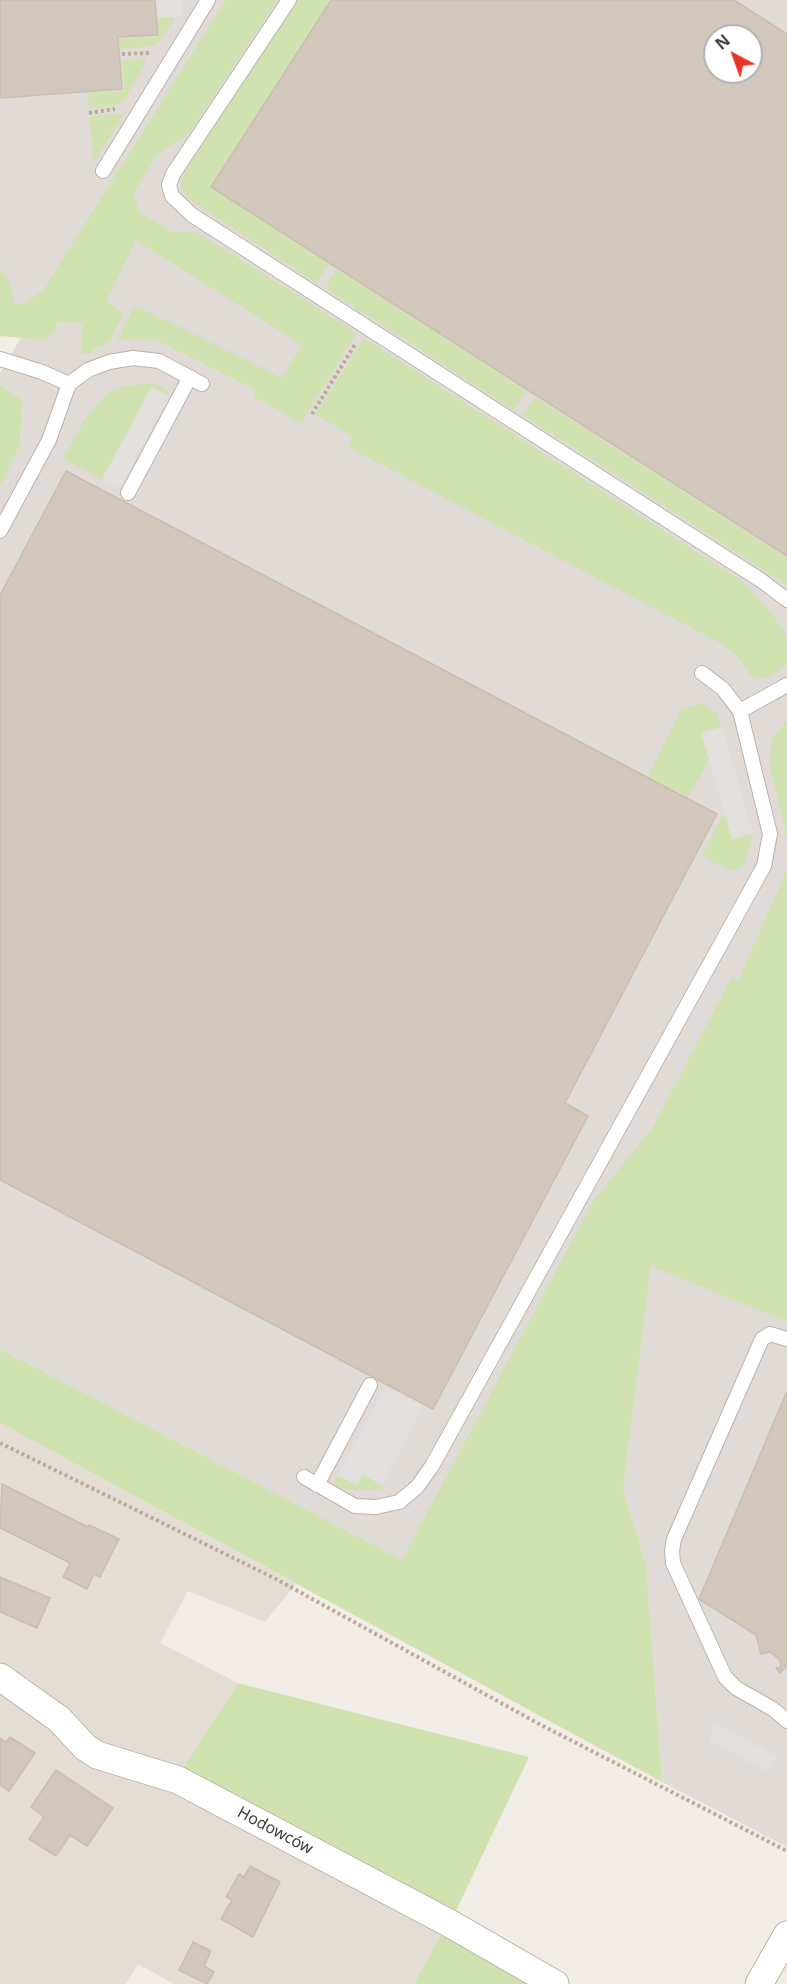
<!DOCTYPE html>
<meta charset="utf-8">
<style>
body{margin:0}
#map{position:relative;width:787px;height:1984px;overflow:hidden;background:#f1ece5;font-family:"Noto Sans",sans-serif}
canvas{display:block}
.north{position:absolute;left:703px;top:24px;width:60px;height:60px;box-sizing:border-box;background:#fff;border:2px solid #b3b1ae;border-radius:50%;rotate:319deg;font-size:16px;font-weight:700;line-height:24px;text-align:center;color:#423c35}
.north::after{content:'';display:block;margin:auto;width:21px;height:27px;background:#e73425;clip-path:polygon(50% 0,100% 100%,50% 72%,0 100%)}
</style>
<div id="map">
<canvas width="787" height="1984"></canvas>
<div class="north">N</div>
</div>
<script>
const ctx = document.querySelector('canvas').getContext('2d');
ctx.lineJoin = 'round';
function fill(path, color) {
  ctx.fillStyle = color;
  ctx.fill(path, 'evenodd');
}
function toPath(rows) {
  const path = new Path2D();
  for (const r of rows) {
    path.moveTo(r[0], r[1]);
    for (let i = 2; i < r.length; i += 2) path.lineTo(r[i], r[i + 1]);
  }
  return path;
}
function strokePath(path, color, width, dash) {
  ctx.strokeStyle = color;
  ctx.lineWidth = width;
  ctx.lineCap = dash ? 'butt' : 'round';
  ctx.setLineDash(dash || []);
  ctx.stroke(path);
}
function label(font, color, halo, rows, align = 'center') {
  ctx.font = font + ' "Noto Sans",sans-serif';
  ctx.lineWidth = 4.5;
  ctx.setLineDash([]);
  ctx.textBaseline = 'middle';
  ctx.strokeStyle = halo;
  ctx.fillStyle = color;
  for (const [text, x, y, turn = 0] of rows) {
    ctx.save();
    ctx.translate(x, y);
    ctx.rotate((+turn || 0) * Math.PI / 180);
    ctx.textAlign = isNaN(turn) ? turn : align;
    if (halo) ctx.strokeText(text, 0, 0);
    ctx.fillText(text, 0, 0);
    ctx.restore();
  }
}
fill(toPath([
 [0,1423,296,1584,265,1622,188,1591,160,1643,238,1683,180,1773,120,1757,0,1668],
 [0,1683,152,1776,444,1929,414,1984,174,1984,138,1964,126,1984,0,1984]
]), '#e4ddd3');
fill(toPath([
 [0,0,787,0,787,929,462,1592,0,1349,0,487,20,446,22,401,0,385,0,373,25,331,0,326],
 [715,36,751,36,751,72,715,72],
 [651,1265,787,1322,787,1847,662,1782,646,1564,623,1490]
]), '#e0dbd6');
fill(toPath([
 [226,0,277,0,188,134,156,155,134,193,139,212,172,232,195,231,357,333,301,423,253,396,256,390,155,339,117,340,135,305,282,378,302,345,136,240,106,302,124,313,108,343,95,348,89,354,81,353,83,323,57,321,55,333,50,333,49,340,0,336,0,268,10,283,14,304,27,303,44,289],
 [298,0,329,0,210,187,329,264,316,283,188,198,181,186,183,175],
 [173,17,174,20,159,42,152,46,120,49,119,39,159,36,158,18],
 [145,59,147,61,124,100,115,106,89,109,88,93,124,90,121,60],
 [124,113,96,159,93,161,90,116],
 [337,269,526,391,514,410,325,288],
 [364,338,743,582,772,614,787,636,787,665,769,677,760,679,750,675,737,655,720,643,348,447,353,436,315,415],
 [153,383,165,388,169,396,151,387,102,479,63,459,84,420,108,393,124,386],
 [0,385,22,400,20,446,0,487],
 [535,397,787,558,787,585,523,415],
 [701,703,716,712,722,727,701,733,710,758,688,797,648,776,681,710],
 [787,721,787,836,770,767,772,738],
 [726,815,733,839,753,833,746,860,742,867,735,870,729,870,702,856,721,817],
 [787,871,787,1322,651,1266,623,1490,646,1564,662,1782,0,1423,0,1349,402,1560,594,1200,653,1127,732,977,738,980],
 [337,1475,358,1485,363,1475,382,1485,380,1490,350,1490,335,1485],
 [238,1683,529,1757,452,1919,180,1773],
 [444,1929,537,1984,414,1984]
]), '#cfe2b0');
fill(toPath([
 [157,0,183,0,183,16,158,18],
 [152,387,169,396,120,488,102,479],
 [722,727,753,833,732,839,701,733],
 [386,1387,424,1407,382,1485,363,1475,358,1485,337,1475],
 [712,1721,777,1757,769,1772,710,1742]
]), '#e2dfdc');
const building = toPath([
 [0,0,155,0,158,35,118,37,122,89,0,98,0,0],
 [331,0,734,0,787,34,787,556,211,187,331,0],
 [715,36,751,36,751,72,715,72,715,36],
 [66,471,717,814,565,1103,588,1116,433,1409,0,1180,0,595,66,471],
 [787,1391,787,1665,780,1673,776,1668,781,1667,780,1660,770,1652,761,1654,756,1635,699,1599,787,1391],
 [2,1484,88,1527,89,1525,119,1539,100,1577,94,1574,87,1589,63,1577,70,1563,0,1528,2,1484],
 [0,1577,50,1598,37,1628,0,1612,0,1577],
 [10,1737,35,1753,9,1791,0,1785,0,1738,6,1742,10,1737],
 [56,1770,113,1808,87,1846,70,1835,56,1856,29,1839,44,1817,31,1807,56,1770],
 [250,1866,280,1882,253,1937,221,1919,232,1900,226,1897,239,1874,244,1877,250,1866],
 [193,1942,211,1951,204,1966,214,1972,207,1984,179,1970,193,1942]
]);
fill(building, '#d1c7bb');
strokePath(building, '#cbbeaf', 1.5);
const service = toPath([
 [289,0,173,174,169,185,172,196,192,215,762,581,787,600],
 [103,171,208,0],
 [0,359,42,372,69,384,88,370,109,362,133,358,159,361,202,384],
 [128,493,190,377],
 [0,531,49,440,69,384],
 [740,711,787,685],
 [787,1339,770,1334,762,1339,674,1539,672,1551,673,1563,725,1677,736,1688,773,1709,787,1721],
 [304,1477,355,1506,376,1507,399,1502,417,1487,432,1466,764,866,770,834,740,711,723,689,702,673],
 [317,1485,370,1385]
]);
const minor = toPath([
 [0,1677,59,1719,85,1747,97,1755,178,1780,449,1923,555,1984],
 [759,1984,787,1935]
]);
strokePath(service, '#bbb3a8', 16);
strokePath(minor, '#bbb3a8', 29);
strokePath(toPath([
 [122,54,151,53],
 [89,113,115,109],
 [312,414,356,343],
 [0,1443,276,1579,541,1725,787,1851]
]), '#bcad9a', 4, [3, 3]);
strokePath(service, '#fff', 14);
strokePath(minor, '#fff', 27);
label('16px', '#423c35', '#fff', [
 ["Hodowców",275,1831,28]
]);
</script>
